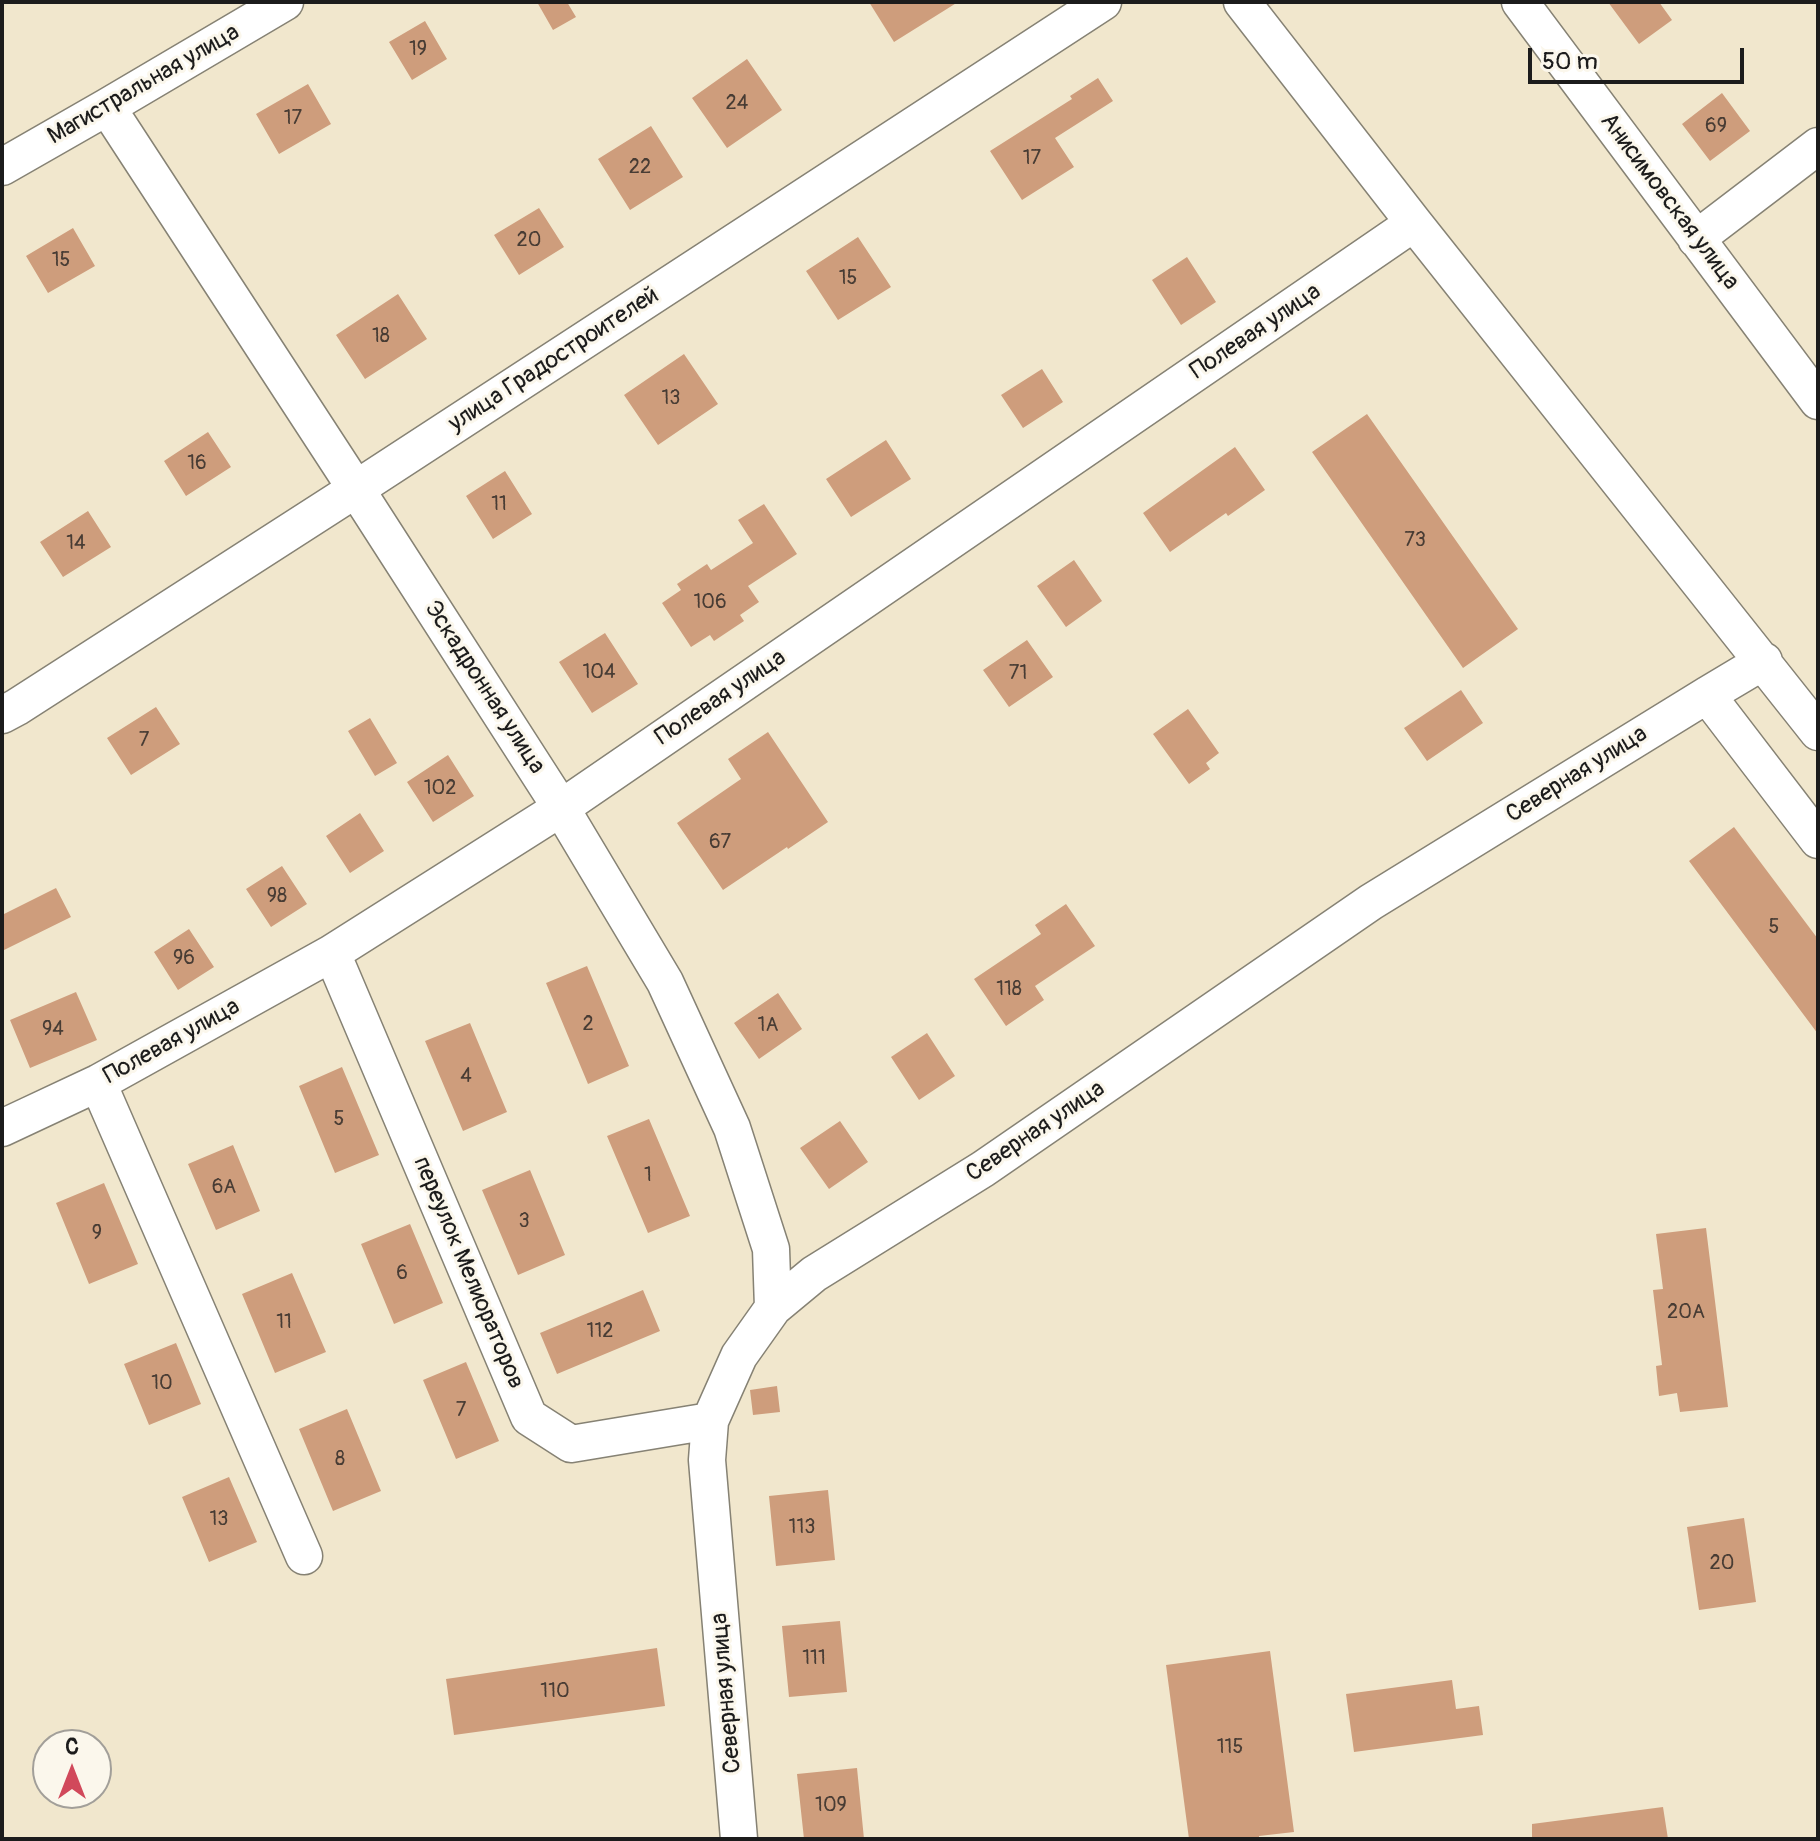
<!DOCTYPE html>
<meta charset="utf-8">
<style>
body{margin:0}
#map{position:relative;width:1820px;height:1841px;overflow:hidden;background:#f1e7cd;font-family:Pangolin,sans-serif}
canvas{display:block}
.frame{position:absolute;inset:0;border:4px solid #1c1c1c;pointer-events:none}
.north{position:absolute;left:32px;top:1729px;width:80px;height:80px;box-sizing:border-box;background:#fbf7ec;border:2px solid #a29f99;border-radius:50%;rotate:0deg;font-size:22px;font-weight:700;line-height:32px;text-align:center;color:#1c1c1c}
.north::after{content:'';display:block;margin:auto;width:28px;height:36px;background:#d1495b;clip-path:polygon(50% 0,100% 100%,50% 72%,0 100%)}
.scale{position:absolute;left:1528px;top:48px;width:216px;height:36px;box-sizing:border-box;border:4px solid #1c1c1c;border-top:0;padding-left:10px;font-size:24px;line-height:28px;white-space:nowrap;color:#1c1c1c;-webkit-text-stroke:6px #fbf7ec;paint-order:stroke}
</style>
<div id="map">
<canvas width="1820" height="1841"></canvas>
<div class="frame"></div>
<div class="north">С</div>
<div class="scale">50 m</div>
</div>
<script>
const ctx = document.querySelector('canvas').getContext('2d');
ctx.lineJoin = 'round';
function fill(path, color) {
  ctx.fillStyle = color;
  ctx.fill(path, 'evenodd');
}
function toPath(rows) {
  const path = new Path2D();
  for (const r of rows) {
    path.moveTo(r[0], r[1]);
    for (let i = 2; i < r.length; i += 2) path.lineTo(r[i], r[i + 1]);
  }
  return path;
}
function strokePath(path, color, width, dash) {
  ctx.strokeStyle = color;
  ctx.lineWidth = width;
  ctx.lineCap = dash ? 'butt' : 'round';
  ctx.setLineDash(dash || []);
  ctx.stroke(path);
}
function label(font, color, halo, rows, align = 'center') {
  ctx.font = font + ' Pangolin,sans-serif';
  ctx.lineWidth = 6;
  ctx.setLineDash([]);
  ctx.textBaseline = 'middle';
  ctx.strokeStyle = halo;
  ctx.fillStyle = color;
  for (const [text, x, y, turn = 0] of rows) {
    ctx.save();
    ctx.translate(x, y);
    ctx.rotate((+turn || 0) * Math.PI / 180);
    ctx.textAlign = isNaN(turn) ? turn : align;
    if (halo) ctx.strokeText(text, 0, 0);
    ctx.fillText(text, 0, 0);
    ctx.restore();
  }
}
fill(toPath([
 [537,2,567,2,576,17,553,30],
 [869,2,958,2,894,42],
 [1608,2,1659,2,1672,20,1639,44],
 [425,21,447,59,412,80,389,42],
 [747,59,782,110,727,148,692,98],
 [1098,78,1113,101,1055,138,1074,167,1022,200,990,151,1072,99,1070,96],
 [308,84,331,124,279,154,256,114],
 [1722,93,1750,131,1710,161,1682,124],
 [651,126,683,177,630,210,598,159],
 [539,208,564,247,519,275,494,235],
 [73,228,95,266,48,293,26,256],
 [858,237,891,287,838,320,806,271],
 [1187,257,1216,302,1181,325,1152,280],
 [398,294,427,339,365,379,336,335],
 [684,354,718,404,658,445,624,395],
 [1042,369,1063,402,1023,428,1001,395],
 [1367,414,1518,629,1463,668,1312,452],
 [208,432,231,467,186,496,164,461],
 [886,440,911,479,851,517,826,479],
 [1235,447,1265,490,1228,516,1226,513,1170,552,1143,513],
 [505,471,532,514,493,539,466,496],
 [764,504,797,554,748,586,759,602,740,615,744,621,714,641,710,635,691,647,662,603,681,590,677,584,707,564,711,570,753,543,738,520],
 [88,511,111,547,63,577,40,542],
 [1074,560,1102,601,1066,627,1037,586],
 [605,633,638,684,592,713,559,662],
 [1027,640,1053,677,1009,707,983,670],
 [1461,690,1483,723,1427,761,1404,728],
 [156,707,180,744,131,775,107,738],
 [1188,709,1219,753,1206,763,1210,769,1189,784,1153,734],
 [370,718,397,763,375,776,348,731],
 [768,732,828,822,788,849,787,847,723,890,677,823,741,779,728,759],
 [448,755,474,796,433,822,407,782],
 [360,813,384,851,350,873,326,836],
 [1734,827,1818,939,1818,1034,1689,861],
 [282,866,307,904,271,927,246,889],
 [56,888,71,917,2,951,2,915],
 [1066,904,1095,946,1035,986,1044,1000,1006,1026,974,979,1041,934,1035,925],
 [189,929,214,967,178,990,154,952],
 [587,966,629,1066,588,1084,546,983],
 [76,992,97,1040,30,1068,10,1020],
 [778,993,802,1029,759,1059,734,1023],
 [470,1023,507,1112,463,1131,425,1041],
 [927,1033,955,1076,919,1100,891,1057],
 [342,1067,379,1155,335,1173,299,1086],
 [649,1119,690,1216,648,1233,607,1136],
 [840,1121,868,1162,829,1189,800,1148],
 [233,1145,260,1211,216,1230,188,1164],
 [530,1170,565,1255,518,1275,482,1190],
 [104,1183,138,1264,89,1284,56,1203],
 [410,1224,443,1303,394,1324,361,1244],
 [1706,1228,1728,1407,1680,1412,1677,1393,1659,1396,1656,1366,1662,1365,1653,1290,1663,1289,1656,1234],
 [292,1273,326,1352,275,1373,242,1294],
 [643,1290,660,1331,557,1374,540,1333],
 [176,1343,201,1404,149,1425,124,1364],
 [466,1362,499,1441,456,1459,423,1380],
 [777,1386,780,1412,753,1415,750,1390],
 [347,1409,381,1491,333,1511,299,1429],
 [229,1477,257,1542,209,1562,182,1497],
 [828,1490,835,1560,776,1566,769,1496],
 [1744,1518,1756,1602,1699,1610,1687,1527],
 [840,1621,847,1692,789,1697,782,1626],
 [657,1648,665,1706,454,1735,446,1679],
 [1270,1651,1294,1832,1259,1836,1259,1839,1189,1839,1166,1665],
 [1452,1680,1456,1709,1479,1706,1483,1735,1354,1752,1346,1694],
 [857,1768,864,1839,804,1839,797,1774],
 [1663,1807,1668,1839,1532,1839,1532,1824]
]), '#ce9d7c');
const minor = toPath([
 [1242,2,1414,223,1818,732],
 [1520,2,1818,401],
 [107,107,356,489,561,808,665,982,732,1128,771,1249,773,1308],
 [2,167,107,107,285,2],
 [1696,239,1818,146],
 [1707,695,1818,840],
 [2,715,17,707,356,489,1103,2],
 [332,953,529,1417,571,1444,710,1421],
 [98,1083,304,1556],
 [2,1128,98,1083,332,953,561,808,1414,223],
 [739,1839,707,1460,710,1421,739,1356,773,1308,814,1274,983,1169,1371,902,1707,695,1764,661]
]);
strokePath(minor, '#868274', 39);
strokePath(minor, '#fff', 36);
label('20px', '#483c34', null, [
 ["19",418,50],
 ["24",737,104],
 ["17",293,119],
 ["69",1716,127],
 ["17",1032,159],
 ["22",640,168],
 ["20",529,241],
 ["15",61,261],
 ["15",848,279],
 ["18",381,337],
 ["13",671,399],
 ["16",197,464],
 ["11",499,505],
 ["73",1415,541],
 ["14",76,544],
 ["106",710,603],
 ["104",599,673],
 ["71",1018,674],
 ["7",144,741],
 ["102",440,789],
 ["67",720,843],
 ["98",277,897],
 ["5",1774,928],
 ["96",184,959],
 ["118",1009,990],
 ["2",588,1025],
 ["1А",768,1026],
 ["94",53,1030],
 ["4",466,1077],
 ["5",339,1120],
 ["1",648,1176],
 ["6А",224,1188],
 ["3",524,1222],
 ["9",97,1234],
 ["6",402,1274],
 ["20А",1686,1313],
 ["11",284,1323],
 ["112",600,1332],
 ["10",162,1384],
 ["7",461,1411],
 ["8",340,1460],
 ["13",219,1520],
 ["113",802,1528],
 ["20",1722,1564],
 ["111",814,1659],
 ["110",555,1692],
 ["115",1230,1748],
 ["109",831,1806]
]);
label('24px', '#1c1c1c', '#fbf7ec', [
 ["Магистральная улица",144,85,-30],
 ["Анисимовская улица",1669,202,53],
 ["Полевая улица",1256,332,-34],
 ["улица Градостроителей",554,360,-33],
 ["Эскадронная улица",484,688,57],
 ["Полевая улица",721,698,-34],
 ["Северная улица",1577,775,-32],
 ["Полевая улица",172,1042,-29],
 ["Северная улица",1036,1132,-34],
 ["переулок Мелиораторов",468,1273,67],
 ["Северная улица",727,1693,-95]
]);
</script>
